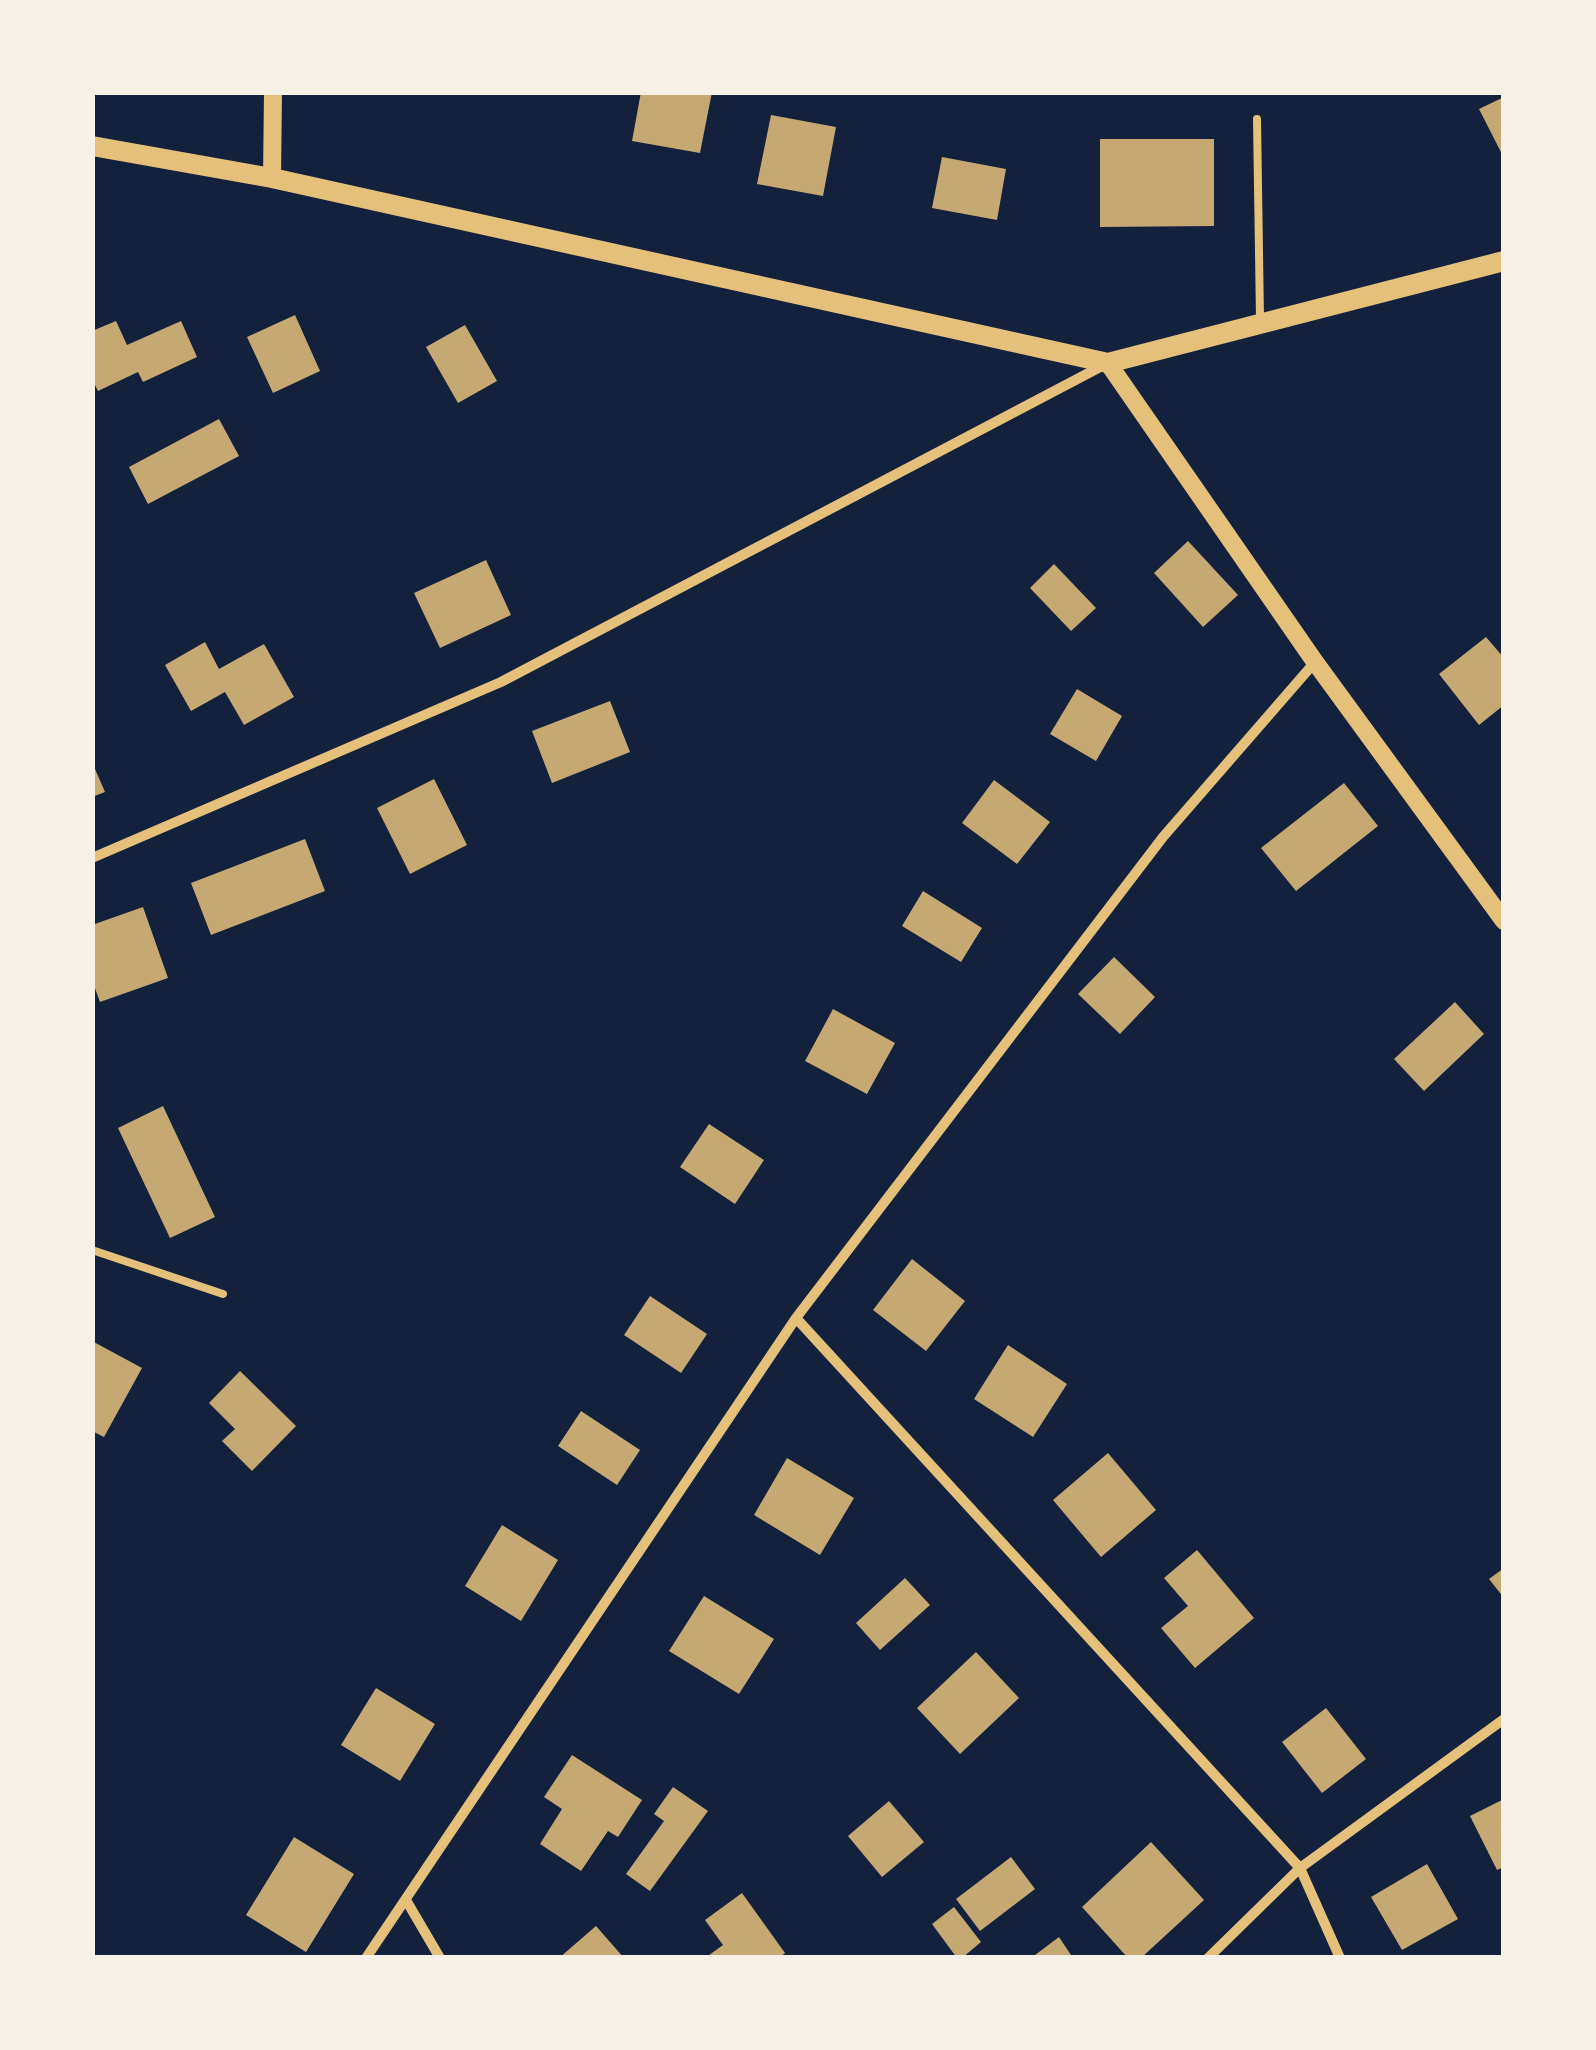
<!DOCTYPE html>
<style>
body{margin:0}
#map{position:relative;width:1596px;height:2050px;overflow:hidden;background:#14213d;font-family:Commissioner,sans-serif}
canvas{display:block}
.frame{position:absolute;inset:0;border:95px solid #f6f1e7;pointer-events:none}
</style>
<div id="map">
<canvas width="1596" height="2050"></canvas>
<div class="frame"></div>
</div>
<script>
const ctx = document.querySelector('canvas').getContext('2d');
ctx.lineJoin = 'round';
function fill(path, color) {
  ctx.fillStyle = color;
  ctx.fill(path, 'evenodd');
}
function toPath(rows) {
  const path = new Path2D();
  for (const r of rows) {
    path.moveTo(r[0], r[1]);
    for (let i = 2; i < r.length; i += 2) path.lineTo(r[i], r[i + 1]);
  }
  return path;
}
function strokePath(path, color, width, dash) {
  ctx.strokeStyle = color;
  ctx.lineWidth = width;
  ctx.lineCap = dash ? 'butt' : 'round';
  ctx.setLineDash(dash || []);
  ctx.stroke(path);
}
fill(toPath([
 [641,92,712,92,700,153,632,141],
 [1504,97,1504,158,1479,109],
 [771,115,836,127,823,196,757,184],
 [1100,139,1214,139,1214,226,1100,227],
 [942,157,1006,169,997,220,932,208],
 [295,315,320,371,273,393,247,337],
 [116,321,127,345,181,321,197,357,143,382,138,372,98,391,92,379,92,331],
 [465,325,497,381,458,403,426,347],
 [219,419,239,456,148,504,129,467],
 [1188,541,1238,595,1203,627,1154,573],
 [486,560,511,615,440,648,414,593],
 [1054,564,1096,608,1071,631,1030,588],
 [1486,637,1504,658,1504,705,1479,725,1439,674],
 [205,642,219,669,264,644,294,697,244,725,225,692,191,711,165,665],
 [1077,689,1122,716,1096,761,1050,734],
 [610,701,630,752,552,783,532,731],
 [92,762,105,792,92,797],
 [434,779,467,845,410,874,377,808],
 [994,780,1050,822,1017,864,962,823],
 [1344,783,1378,826,1296,891,1261,848],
 [305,839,325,891,211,935,191,883],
 [923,891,982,928,961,962,902,926],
 [143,907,168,978,100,1002,92,980,92,925],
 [1114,957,1155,997,1120,1034,1078,994],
 [1455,1002,1484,1034,1424,1091,1394,1059],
 [833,1009,895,1043,867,1094,805,1061],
 [163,1106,215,1217,170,1238,118,1128],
 [709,1124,764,1160,735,1204,680,1167],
 [912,1259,965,1301,926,1351,873,1310],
 [650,1296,707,1334,681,1373,624,1335],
 [92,1341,142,1368,104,1437,92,1431],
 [1008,1345,1067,1384,1033,1437,974,1399],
 [240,1371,296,1426,252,1471,222,1441,235,1429,209,1403],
 [581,1411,640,1450,617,1485,558,1446],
 [1108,1453,1156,1510,1101,1557,1053,1500],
 [787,1458,854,1498,820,1555,754,1515],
 [502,1525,558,1560,521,1621,465,1586],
 [1197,1550,1254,1618,1195,1668,1161,1628,1188,1606,1164,1578],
 [1504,1568,1504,1598,1489,1579],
 [905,1578,930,1605,880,1650,856,1623],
 [704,1596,774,1639,739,1694,669,1651],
 [976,1652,1019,1698,960,1754,917,1708],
 [376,1688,435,1724,400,1781,341,1745],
 [1326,1708,1366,1759,1322,1793,1282,1742],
 [572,1755,642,1800,618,1837,608,1831,581,1871,540,1844,562,1809,544,1797],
 [673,1787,708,1811,650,1891,626,1874,664,1821,654,1814],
 [1504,1799,1504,1867,1497,1870,1470,1816],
 [889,1801,924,1842,882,1877,848,1836],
 [294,1837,354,1874,306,1952,246,1915],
 [1151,1842,1204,1900,1141,1958,1128,1958,1082,1907],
 [1011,1857,1035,1889,980,1931,956,1899],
 [1427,1864,1458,1919,1402,1950,1371,1897],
 [742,1893,785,1953,779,1958,705,1958,723,1945,705,1920],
 [954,1907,981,1942,962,1958,957,1958,932,1924],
 [596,1926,624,1958,559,1958],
 [1059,1937,1073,1958,1031,1958]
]), '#c6a872');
strokePath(toPath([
 [1257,119,1260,319],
 [92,1250,223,1294]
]), '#e5c07b', 8);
strokePath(toPath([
 [92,858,501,682,1102,366],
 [796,1318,1300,1868,1340,1958],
 [406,1900,440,1958],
 [366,1958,796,1318,1163,837,1315,662],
 [1208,1958,1300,1868,1504,1719]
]), '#e5c07b', 10);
strokePath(toPath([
 [272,178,273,92],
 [1108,363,1315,662,1504,921]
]), '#e5c07b', 18);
strokePath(toPath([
 [92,146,272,178,1108,363,1504,261]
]), '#e5c07b', 20);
</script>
